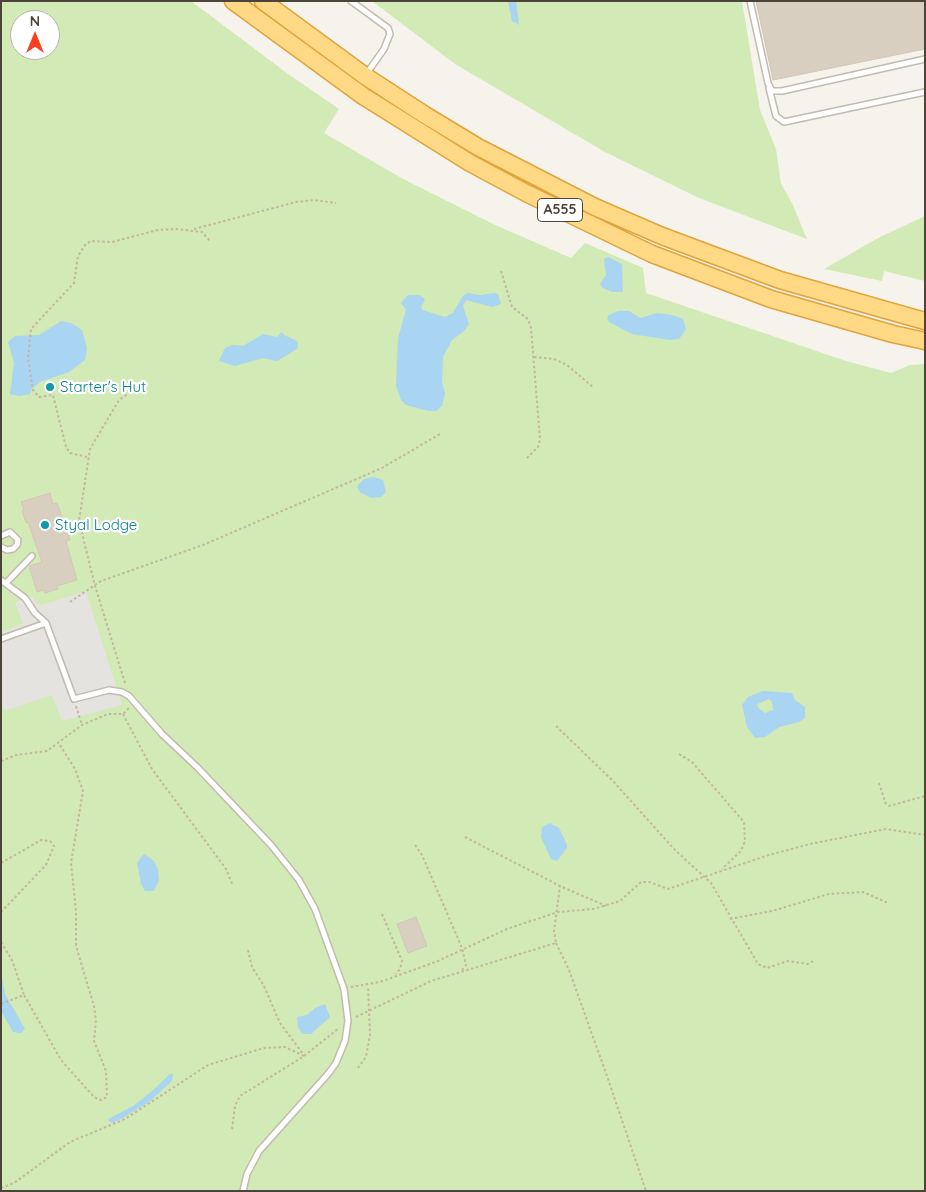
<!DOCTYPE html>
<style>
body{margin:0}
#map{position:relative;width:926px;height:1192px;overflow:hidden;background:#f6f3ec;font-family:Quicksand,sans-serif}
canvas{display:block}
.frame{position:absolute;inset:0;border:2px solid #4b4439;pointer-events:none}
.north{position:absolute;left:10px;top:10px;width:50px;height:50px;box-sizing:border-box;background:#fff;border:1px solid #b7b4b0;border-radius:50%;rotate:0deg;font-size:14px;font-weight:700;line-height:20px;text-align:center;color:#4b4439}
.north::after{content:'';display:block;margin:auto;width:18px;height:22px;background:#fc3f1d;clip-path:polygon(50% 0,100% 100%,50% 72%,0 100%)}
</style>
<div id="map">
<canvas width="926" height="1192"></canvas>
<div class="frame"></div>
<div class="north">N</div>
</div>
<script>
const ctx = document.querySelector('canvas').getContext('2d');
ctx.lineJoin = 'round';
function fill(path, color) {
  ctx.fillStyle = color;
  ctx.fill(path, 'evenodd');
}
function toPath(rows) {
  const path = new Path2D();
  for (const r of rows) {
    path.moveTo(r[0], r[1]);
    for (let i = 2; i < r.length; i += 2) path.lineTo(r[i], r[i + 1]);
  }
  return path;
}
function strokePath(path, color, width, dash) {
  ctx.strokeStyle = color;
  ctx.lineWidth = width;
  ctx.lineCap = dash ? 'butt' : 'round';
  ctx.setLineDash(dash || []);
  ctx.stroke(path);
}
function label(font, color, halo, rows, align = 'center') {
  ctx.font = font + ' Quicksand,sans-serif';
  ctx.lineWidth = 4.5;
  ctx.setLineDash([]);
  ctx.textBaseline = 'middle';
  ctx.strokeStyle = halo;
  ctx.fillStyle = color;
  for (const [text, x, y, turn = 0] of rows) {
    ctx.save();
    ctx.translate(x, y);
    ctx.rotate((+turn || 0) * Math.PI / 180);
    ctx.textAlign = isNaN(turn) ? turn : align;
    if (halo) ctx.strokeText(text, 0, 0);
    ctx.fillText(text, 0, 0);
    ctx.restore();
  }
}
fill(toPath([
 [1,1,191,1,284,71,339,109,324,133,403,179,493,224,571,258,585,243,643,268,646,293,846,361,891,373,910,365,925,364,925,1191,1,1191],
 [20,20,50,20,50,50,20,50],
 [372,1,742,1,760,110,776,149,781,184,792,203,807,239,699,198,605,152,455,64],
 [925,216,925,281,884,271,882,281,824,269,878,238]
]), '#d2eab5');
fill(toPath([
 [86,591,122,705,62,721,52,695,5,711,1,700,1,632,23,624,15,602,32,596,38,604,42,605]
]), '#e5e3e0');
fill(toPath([
 [508,1,516,1,519,25,512,21],
 [608,257,622,264,623,292,612,292,603,288,600,284,606,275,604,259],
 [467,293,480,295,495,293,498,294,501,304,492,307,466,300,463,306,469,324,464,331,452,340,443,357,442,382,445,393,442,406,436,411,429,411,406,405,401,400,396,386,398,338,406,310,401,303,408,295,419,295,425,299,421,307,422,310,445,317,453,313,462,297],
 [618,311,629,311,640,318,657,313,672,315,683,319,686,329,679,339,670,340,632,334,609,322,607,318,609,315],
 [61,321,71,323,82,330,87,348,85,360,69,372,40,382,32,389,30,394,19,396,10,394,14,363,8,342,15,336,39,335],
 [282,332,284,335,297,341,298,346,297,349,277,361,263,358,235,366,219,361,225,348,232,345,243,346,263,334,277,337],
 [374,477,383,480,386,492,381,497,371,498,360,492,357,486,364,479],
 [763,691,792,693,795,700,805,707,805,718,799,722,779,727,765,737,755,738,747,727,742,705,748,697],
 [769,699,772,702,773,710,765,713,758,708,757,704],
 [550,823,559,828,567,845,567,848,557,861,551,859,541,837,542,827],
 [144,854,154,861,158,870,159,880,154,891,145,891,141,884,137,863],
 [1,973,5,994,25,1029,21,1033,13,1032,1,1011],
 [325,1004,330,1017,311,1034,304,1034,301,1032,298,1027,297,1017,307,1015,315,1008],
 [170,1074,173,1074,172,1081,149,1102,123,1118,112,1123,109,1121,108,1119,133,1106,151,1092]
]), '#a9d4f2');
const building = toPath([
 [756,1,925,1,925,49,773,80,756,1],
 [50,493,53,504,57,503,70,540,66,541,77,580,57,586,58,589,45,593,44,590,37,592,29,566,42,562,28,522,26,523,22,511,24,510,21,502,50,493],
 [416,917,427,946,408,953,397,924,416,917]
]);
fill(building, '#d8cfc1');
strokePath(building, '#d3c7b4', 1);
const service = toPath([
 [351,1,388,28,390,34,384,49,367,73],
 [750,1,768,83,772,91,782,91,925,59],
 [769,88,776,116,784,122,925,92],
 [1,536,10,532,18,540,17,545,13,549,7,550,1,547],
 [1,580,25,598,35,613,46,623,74,699,109,690,122,692,129,696,162,734,197,767,271,845,299,880,315,909,344,989,348,1021,345,1041,336,1063,328,1074,259,1151,247,1174,243,1191],
 [6,583,32,556],
 [1,639,46,623]
]);
const trunk = toPath([
 [233,1,363,96,470,163,526,193,652,254,771,299,893,334,925,341],
 [263,1,365,76,425,115,478,147,595,207,662,236,780,280,925,321]
]);
strokePath(service, '#c2bbae', 8);
strokePath(trunk, '#e0a43c', 19);
strokePath(toPath([
 [194,229,296,202,314,200,336,203],
 [501,271,512,307,528,319,531,328,540,439,538,447,526,459],
 [534,357,554,359,567,365,594,388],
 [87,457,70,453,66,447,53,395,39,397,33,390,28,358,31,329,74,283,78,256,85,245,91,241,112,242,158,230,176,229,202,232,210,241],
 [70,602,101,581,203,545,382,468,440,434],
 [125,683,95,586,79,521,90,449,119,400,129,393,140,391],
 [76,706,82,725],
 [123,714,152,769,226,869,233,886],
 [556,726,612,780,674,849,711,883,758,964,767,968,788,961,808,964,813,961],
 [679,754,692,762,744,822,745,841,741,851,722,869],
 [1,761,16,755,47,751,82,725,108,714,123,714,129,708],
 [879,783,886,804,889,806,925,796],
 [465,837,560,886,606,906],
 [415,845,422,855,462,948,466,965,462,970],
 [1,863,41,840,50,841,54,846,46,865,1,912],
 [382,914,402,961,400,969,396,974],
 [730,919,772,911,829,894,863,892,888,903],
 [1,942,12,960,24,995],
 [556,943,569,970,607,1076,646,1191],
 [248,950,252,967,264,986,280,1023,303,1054],
 [351,987,380,982,438,961,507,929,558,912,593,909,620,901,641,882,649,882,668,889,769,855,810,844,886,829,925,835],
 [1,1004,24,995,61,1060,94,1097,101,1100,107,1097,106,1071,94,1041,96,1020,94,1006,76,946,76,911,71,863,83,791,75,769,58,742],
 [356,1017,431,981,556,943,554,931,560,886],
 [358,1068,366,1057,370,1035,368,986],
 [232,1129,235,1106,240,1096,304,1056,339,1028],
 [1,1188,14,1183,70,1142,125,1119,208,1065,264,1048,285,1047,304,1056]
]), '#c4b79f', 2, [2.5, 2.5]);
strokePath(service, '#fff', 5);
strokePath(trunk, '#ffd985', 16);
for (const [x, y, r, color] of [
 [50,387,5,"#0f9aa8"],
 [45,525,5,"#0f9aa8"]
]) {
  const dot = new Path2D();
  dot.arc(x, y, r, 0, 2 * Math.PI);
  ctx.fillStyle = color;
  ctx.fill(dot);
  strokePath(dot, '#fff', 2);
}
for (const [x, y, w] of [
 [560,210,45]
]) {
  const box = new Path2D();
  box.roundRect(x - w / 2, y - 11.5, w, 23, 4);
  ctx.fillStyle = '#fff';
  ctx.fill(box);
  strokePath(box, '#4b4439', 1);
}
label('bold 14px', '#4b4439', null, [
 ["A555",560,210]
]);
label('15px', '#0d838f', '#fff', [
 ["Starter's Hut",60,387],
 ["Styal Lodge",55,525]
], 'left');
</script>
